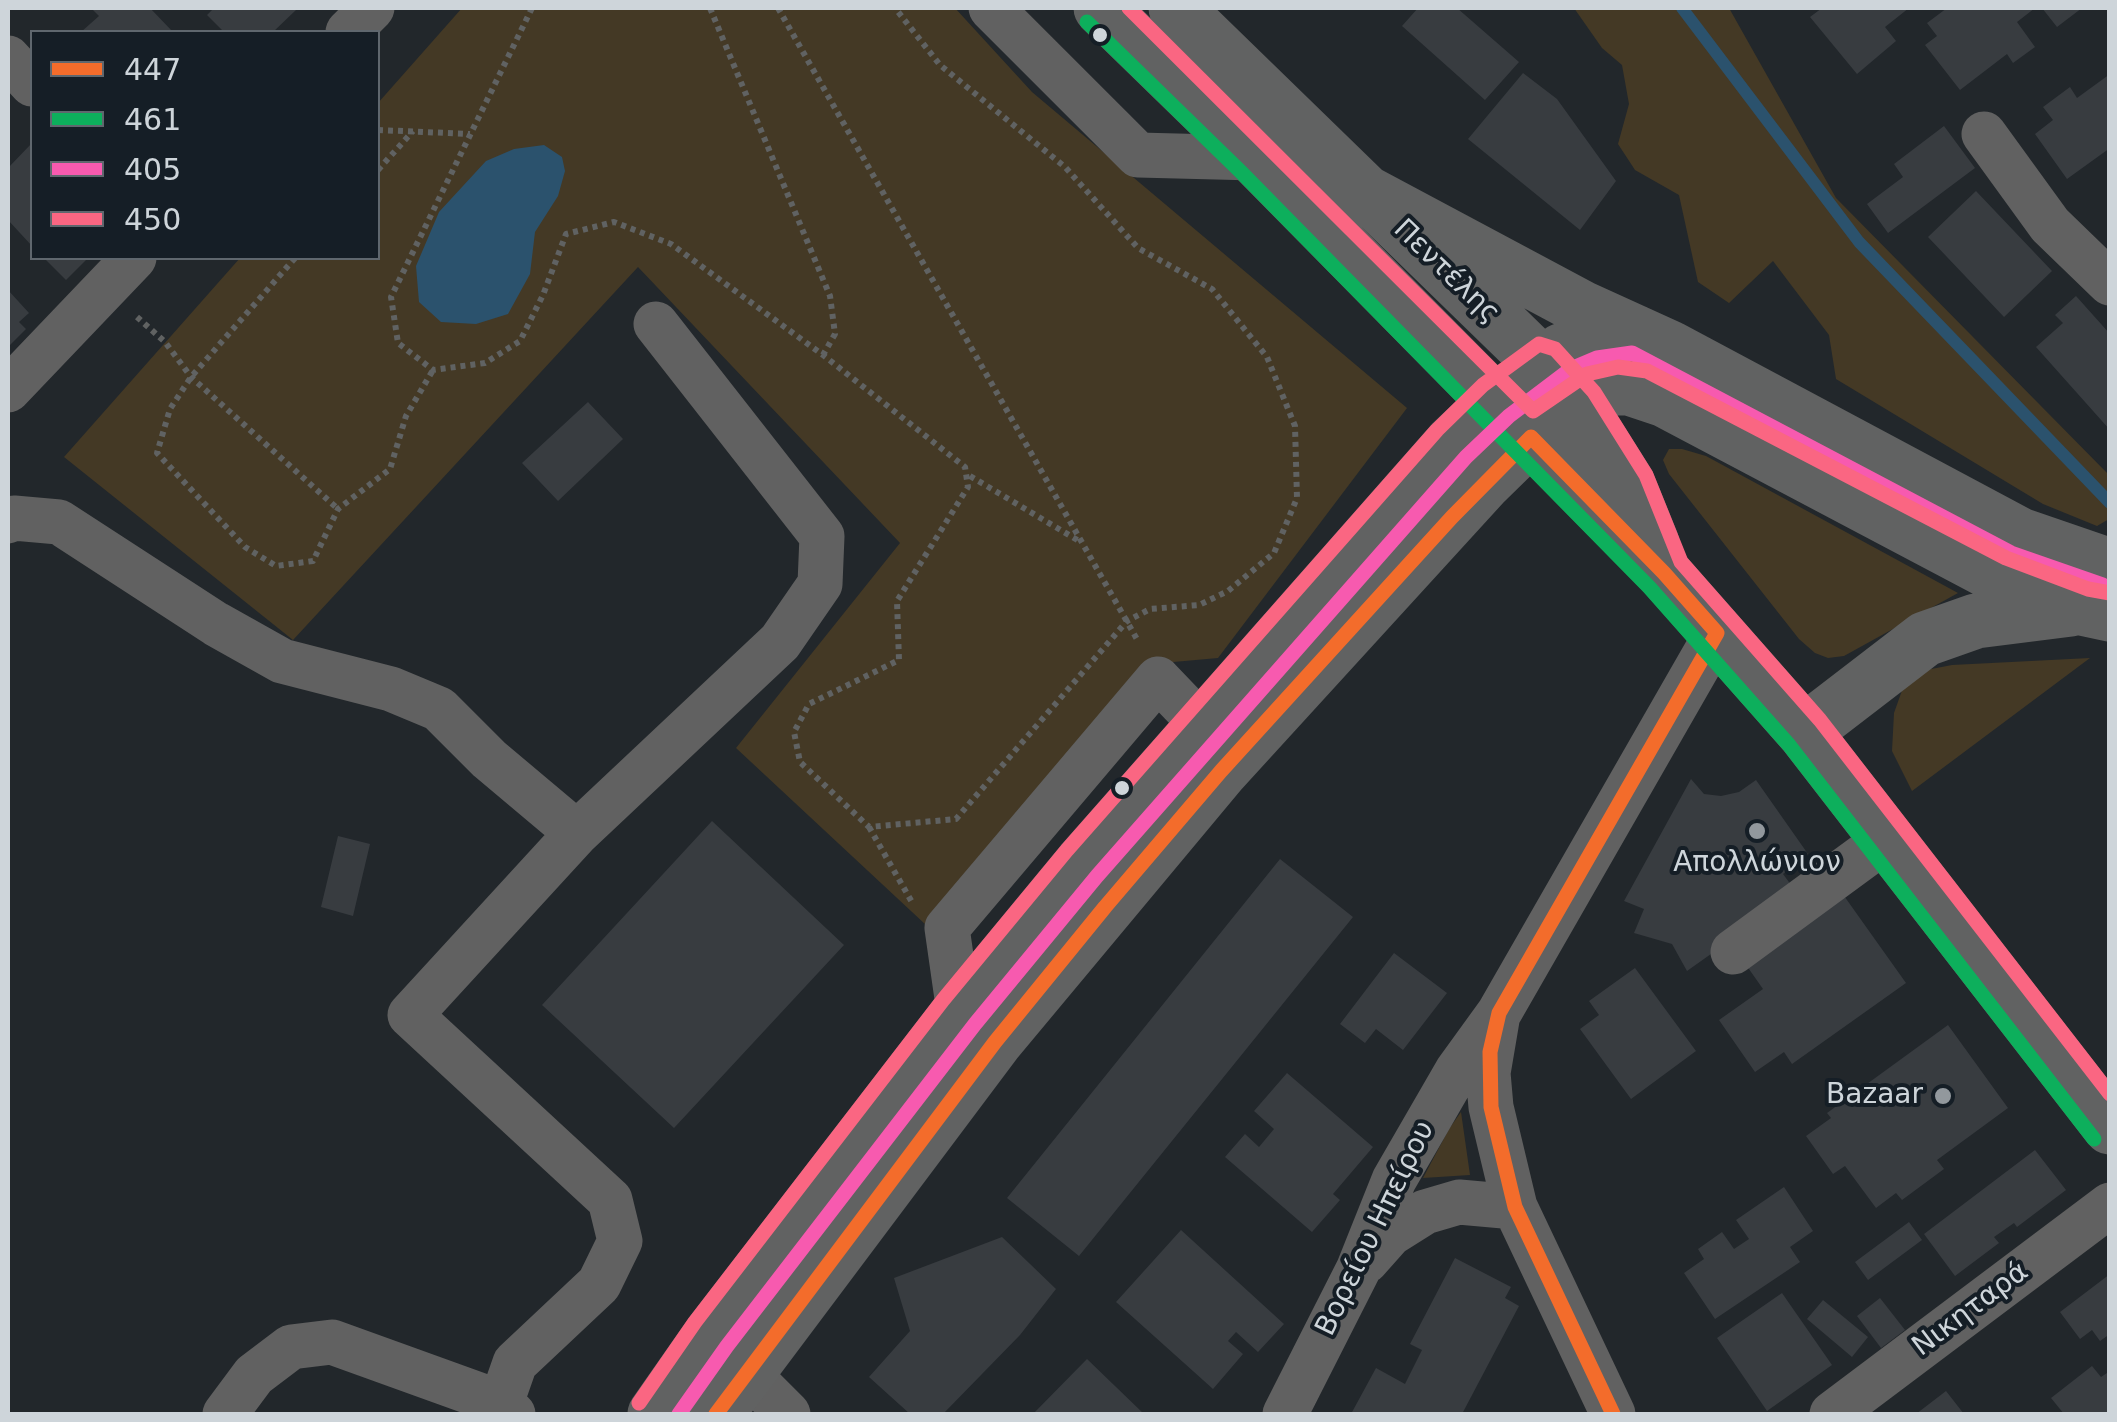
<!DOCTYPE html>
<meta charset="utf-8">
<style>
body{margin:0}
#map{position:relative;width:2117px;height:1422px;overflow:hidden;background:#22272b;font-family:"DejaVu Sans",sans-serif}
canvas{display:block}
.frame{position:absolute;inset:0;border:10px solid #ced5da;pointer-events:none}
.legend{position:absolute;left:30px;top:30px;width:350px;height:230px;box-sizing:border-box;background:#151e26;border:2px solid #5f676e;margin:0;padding:12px 18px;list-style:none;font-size:30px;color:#ced5da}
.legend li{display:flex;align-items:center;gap:20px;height:50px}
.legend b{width:50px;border:2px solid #5f676e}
</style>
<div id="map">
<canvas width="2117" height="1422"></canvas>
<div class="frame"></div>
<ul class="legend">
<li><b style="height:12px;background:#f36c2b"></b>447</li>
<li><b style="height:12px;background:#0daf5c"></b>461</li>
<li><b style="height:12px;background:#f75aaf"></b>405</li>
<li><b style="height:12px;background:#fa6682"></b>450</li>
</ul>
</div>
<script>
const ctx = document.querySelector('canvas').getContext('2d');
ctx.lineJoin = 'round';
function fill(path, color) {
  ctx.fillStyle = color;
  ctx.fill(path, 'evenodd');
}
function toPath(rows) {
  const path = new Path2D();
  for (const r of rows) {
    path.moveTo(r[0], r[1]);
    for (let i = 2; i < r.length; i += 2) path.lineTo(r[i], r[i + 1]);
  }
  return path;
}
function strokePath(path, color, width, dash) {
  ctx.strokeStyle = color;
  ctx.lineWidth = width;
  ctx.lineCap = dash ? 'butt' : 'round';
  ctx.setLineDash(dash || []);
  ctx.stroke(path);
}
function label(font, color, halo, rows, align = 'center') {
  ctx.font = font + ' "DejaVu Sans",sans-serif';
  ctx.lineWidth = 8;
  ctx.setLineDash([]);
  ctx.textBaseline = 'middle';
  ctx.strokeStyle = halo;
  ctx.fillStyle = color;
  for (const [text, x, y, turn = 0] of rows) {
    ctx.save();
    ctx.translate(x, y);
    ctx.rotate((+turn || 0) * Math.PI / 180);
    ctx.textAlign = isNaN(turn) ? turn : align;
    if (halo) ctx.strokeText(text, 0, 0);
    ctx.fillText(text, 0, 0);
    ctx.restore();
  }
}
fill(toPath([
 [462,8,955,8,1032,92,1407,408,1218,658,1151,664,926,925,736,748,900,543,638,267,293,640,64,457,240,258,378,258,378,103],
 [1574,8,1729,8,1836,198,2109,475,2109,519,2097,526,2043,504,1836,379,1829,335,1773,261,1729,303,1698,282,1679,195,1635,170,1618,144,1629,104,1622,65,1602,48],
 [1669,449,1682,449,1706,456,1958,593,1844,656,1828,658,1815,653,1799,639,1669,474,1663,460],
 [2090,658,1912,791,1892,751,1894,713,1905,682,1926,670,1952,665],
 [1461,1112,1470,1175,1423,1178,1449,1129]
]), '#443925');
fill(toPath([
 [544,145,562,157,565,171,558,196,535,232,530,274,508,314,476,324,441,322,419,302,416,266,439,212,486,161,514,149]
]), '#2b526d');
strokePath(toPath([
 [1682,8,1859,242,2110,503]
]), '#2b526d', 12);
fill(toPath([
 [91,8,150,8,173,32,81,32,99,16],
 [214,8,293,8,296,10,273,32,224,32,207,15],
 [1418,8,1457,8,1519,62,1485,100,1402,26],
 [1822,8,1909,8,1885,27,1896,41,1857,74,1810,17],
 [1947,8,2035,8,2017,22,2035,47,2013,63,2007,54,1960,90,1925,45,1937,36,1927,23],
 [2042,8,2082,8,2057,27],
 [1523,73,1557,99,1616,181,1580,230,1468,139],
 [2110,74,2110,148,2067,179,2035,134,2053,120,2043,107,2070,87,2077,98],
 [1944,126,1975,168,1888,233,1867,204,1903,177,1894,164],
 [32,143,32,246,8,220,8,168],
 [1976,191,2052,271,2004,317,1928,237],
 [44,258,88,258,66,280],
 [8,290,29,313,19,322,26,329,8,347],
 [2076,296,2110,334,2110,430,2036,347,2063,323,2055,315],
 [588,402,623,439,558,501,522,463],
 [1691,779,1704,794,1721,796,1739,792,1756,780,1808,854,1783,874,1797,893,1687,971,1672,944,1634,933,1644,909,1624,901],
 [712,821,844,945,674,1128,542,1005],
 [338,836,370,844,353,916,321,907],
 [1280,859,1353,917,1079,1256,1007,1198],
 [1842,893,1906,983,1792,1064,1784,1052,1755,1072,1719,1020,1763,989,1744,962],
 [1394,953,1447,993,1403,1050,1376,1029,1365,1043,1340,1024],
 [1635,968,1696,1051,1631,1099,1580,1029,1599,1015,1589,1001],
 [1948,1025,2008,1108,1937,1160,1944,1169,1902,1200,1896,1193,1876,1208,1845,1166,1833,1174,1806,1136,1831,1118,1827,1113],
 [1287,1073,1373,1147,1333,1194,1340,1200,1312,1232,1225,1157,1245,1134,1259,1147,1274,1129,1254,1111],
 [2035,1150,2066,1190,2017,1227,2014,1223,1994,1237,1999,1243,1955,1276,1924,1234],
 [1784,1187,1813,1231,1790,1247,1800,1262,1715,1319,1684,1273,1704,1259,1698,1249,1722,1232,1734,1249,1749,1239,1736,1220],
 [1909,1222,1922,1240,1868,1280,1855,1262],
 [1181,1230,1284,1324,1258,1352,1236,1332,1228,1341,1243,1354,1213,1389,1116,1302],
 [1002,1237,1056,1289,1020,1335,943,1414,910,1414,869,1377,910,1331,894,1278],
 [1455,1258,1511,1287,1505,1298,1519,1306,1462,1414,1351,1414,1376,1368,1405,1384,1422,1350,1410,1344],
 [2110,1274,2110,1334,2100,1341,2092,1330,2080,1339,2060,1312],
 [1782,1293,1832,1365,1767,1411,1717,1338],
 [1880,1298,1905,1330,1881,1348,1857,1316],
 [1823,1300,1868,1337,1852,1357,1807,1319],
 [1087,1359,1144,1414,1033,1414],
 [2092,1366,2101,1377,2110,1371,2110,1414,2064,1414,2051,1398],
 [1946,1391,1964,1414,1916,1414]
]), '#383c40');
strokePath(toPath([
 [532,8,391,297,398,343,433,370,485,363,520,341,543,295,566,234,614,222,671,244,823,355,965,467,968,487,897,601,899,660,809,704,794,732,800,762,869,827,956,819,1127,621,1150,609,1199,605,1228,591,1274,553,1297,498,1295,426,1267,357,1212,289,1138,248,1065,167,940,65,895,8],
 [710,8,830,296,835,334,823,355],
 [778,8,1138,641],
 [378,130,470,134],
 [378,170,413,131],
 [295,258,191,377,170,409,157,453,245,547,276,566,313,561,338,509,390,469,406,416,433,370],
 [137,317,165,342,191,377,338,509],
 [970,476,1079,541],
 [869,827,913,904]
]), '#606262', 6, [5, 5]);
strokePath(toPath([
 [991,8,1138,155,1255,158],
 [348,32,372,8],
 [8,58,32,84],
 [1984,134,2050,225,2110,283],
 [8,390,134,258],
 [8,521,14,518,59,522,216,624,282,661,391,689,439,709,489,759,577,833],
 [1733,952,1887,839],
 [959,1012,947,928,1158,679,1204,727],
 [1497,1020,1488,1073,1491,1107,1515,1207,1613,1414],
 [1366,1261,1390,1234,1425,1212,1459,1202,1515,1207],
 [746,1372,788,1414],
 [501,1403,515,1363,599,1284,620,1241,610,1200,410,1015,577,833,780,642,820,584,822,536,656,324],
 [225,1414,254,1375,291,1347,332,1342,501,1403,513,1414],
 [1285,1414,1358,1270,1394,1180,1457,1071,1499,1013,1717,633],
 [1832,1414,2110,1205]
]), '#616161', 45);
strokePath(toPath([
 [1101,8,1255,158,1664,573,1804,732,2110,1127],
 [1176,8,1542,364,1577,403,1628,484,1652,543],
 [1363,191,1582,308,1670,348,2020,535,2110,566],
 [1804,732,1925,639,1976,621,2071,609],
 [655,1414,711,1334,959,1012,1082,863,1452,443,1496,401,1561,351,1592,339,1635,332],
 [716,1414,995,1042,1221,771,1485,482,1531,437,1593,393,1608,388,1629,388,1665,400,1998,576,2082,608,2110,614]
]), '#616262', 55);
strokePath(toPath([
 [1531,437,1664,573,1717,633],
 [716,1414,995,1042,1105,907,1221,771,1452,517,1531,437],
 [1613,1414,1515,1207,1491,1107,1490,1052,1499,1013,1717,633]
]), '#f36c2b', 15);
strokePath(toPath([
 [1087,22,1241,172,1649,587,1789,745,2094,1139]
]), '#0daf5c', 15);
strokePath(toPath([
 [679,1414,727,1346,975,1024,1097,876,1466,457,1509,416,1571,369,1597,358,1632,353,2011,553,2103,585]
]), '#f75aaf', 15);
strokePath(toPath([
 [1129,8,1533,411,1587,374,1618,367,1647,371,2006,558,2088,589,2110,593],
 [639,1403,695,1322,943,1000,1067,850,1437,430,1483,385,1539,344,1555,349,1594,392,1646,475,1681,562,1820,720,2110,1094]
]), '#fa6682', 15);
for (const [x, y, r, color] of [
 [1100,35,9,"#ced5da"],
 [1122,788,9,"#ced5da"],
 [1757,831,10,"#92989d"],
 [1943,1096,10,"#92989d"]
]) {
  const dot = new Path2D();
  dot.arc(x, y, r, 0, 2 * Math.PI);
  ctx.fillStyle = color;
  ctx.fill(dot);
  strokePath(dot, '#151e26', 4);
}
label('28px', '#ced5da', '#151e26', [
 ["Πεντέλης",1446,272,44],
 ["Βορείου Ηπείρου",1376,1229,-64],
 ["Νικηταρά",1971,1310,-37]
]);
label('28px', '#ced5da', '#151e26', [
 ["Απολλώνιον",1757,864],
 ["Bazaar",1923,1096,"right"]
]);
</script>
